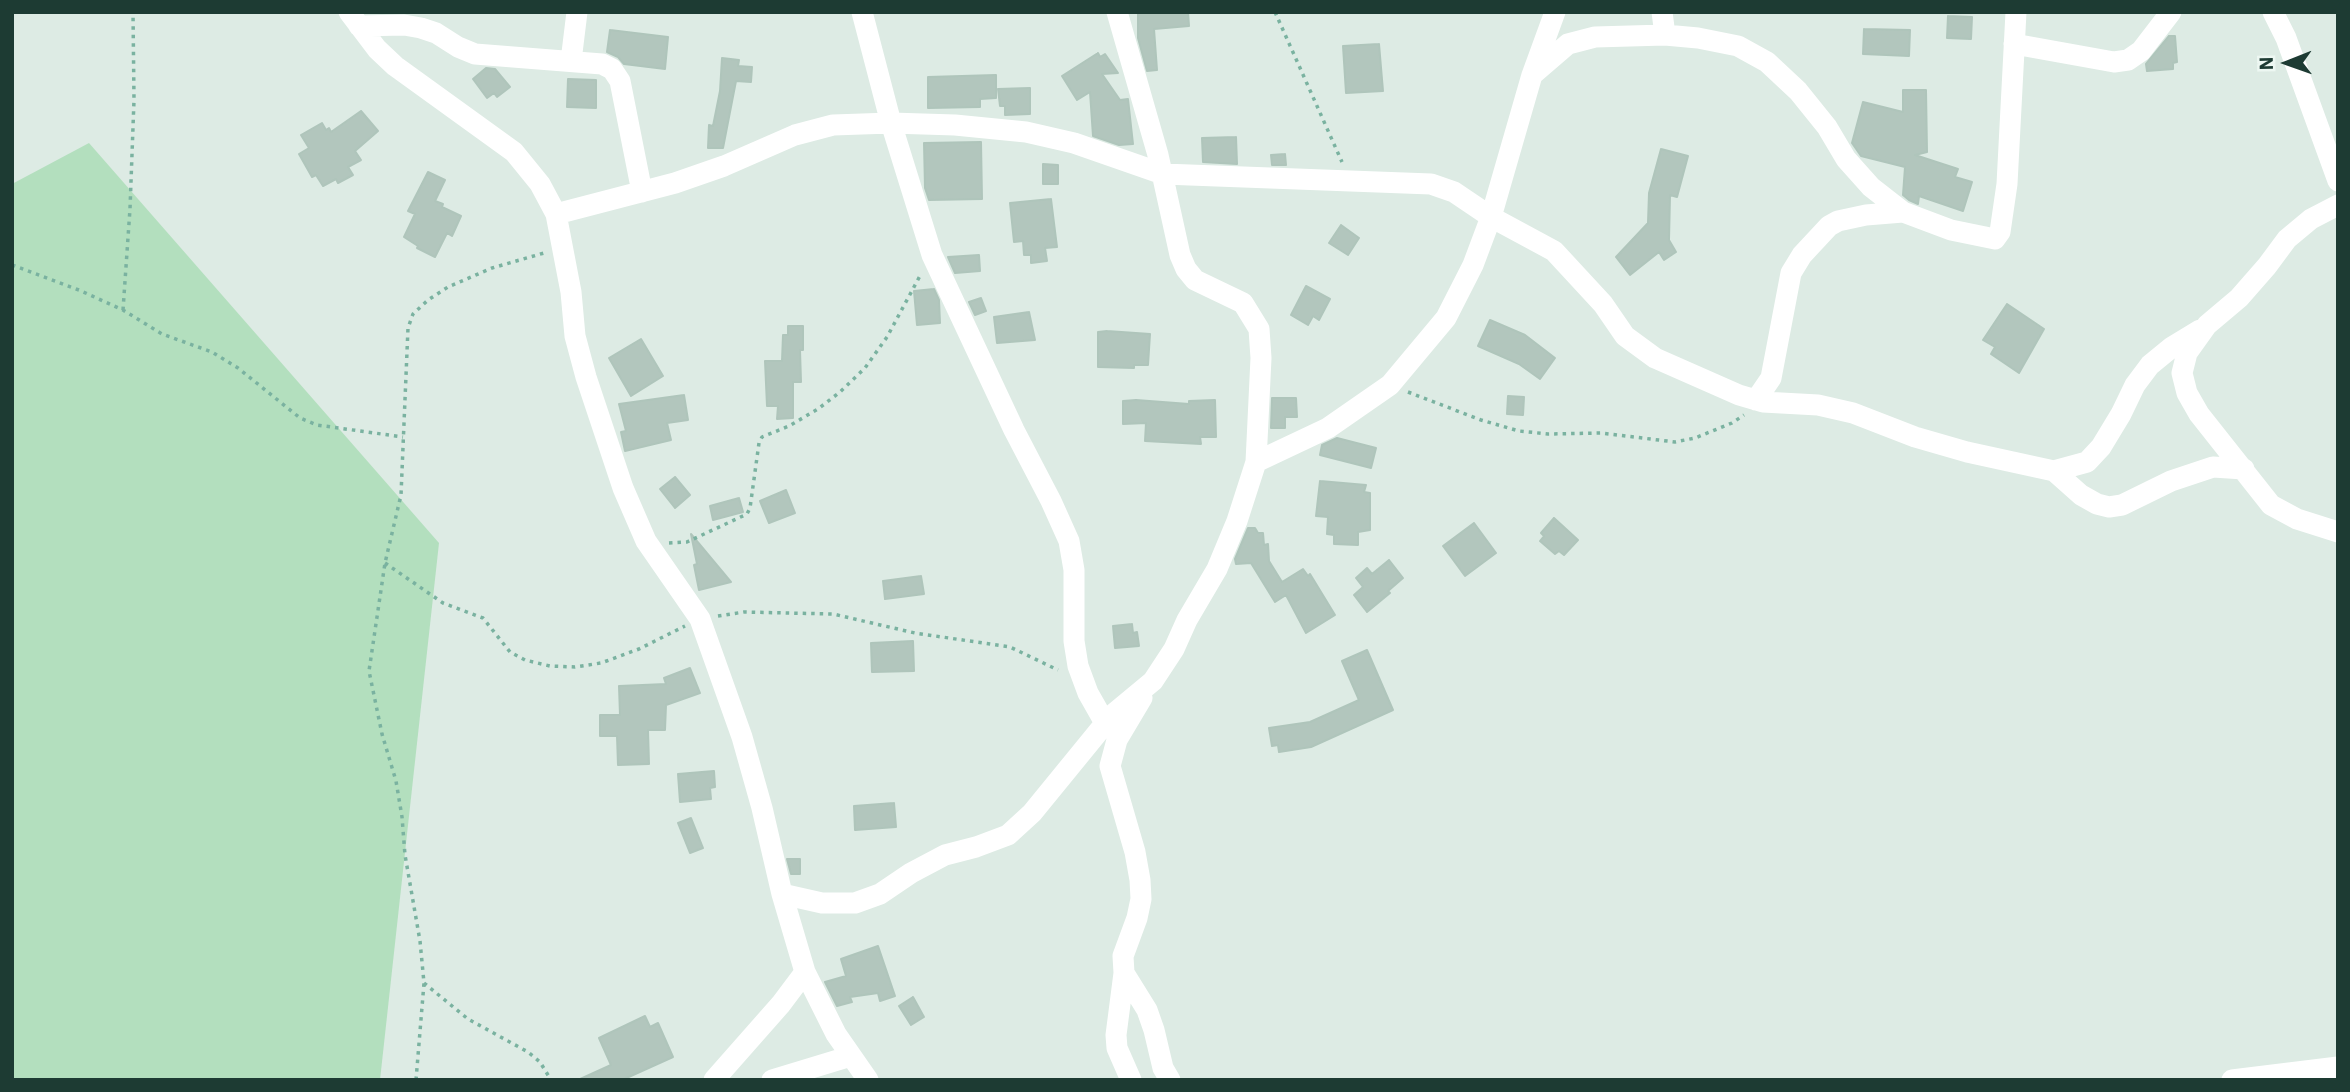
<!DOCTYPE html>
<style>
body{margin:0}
#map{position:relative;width:2350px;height:1092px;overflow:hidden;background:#ddebe4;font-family:"IBM Plex Sans",sans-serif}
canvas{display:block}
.frame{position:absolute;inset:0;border:14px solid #1d3b33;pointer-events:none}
.north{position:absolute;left:2252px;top:28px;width:70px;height:70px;-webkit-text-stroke:5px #edf7f2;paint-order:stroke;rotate:269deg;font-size:19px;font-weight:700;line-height:28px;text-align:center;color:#1d3b33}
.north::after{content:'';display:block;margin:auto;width:24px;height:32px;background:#1d3b33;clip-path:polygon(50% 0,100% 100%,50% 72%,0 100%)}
</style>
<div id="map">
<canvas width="2350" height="1092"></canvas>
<div class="frame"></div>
<div class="north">N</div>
</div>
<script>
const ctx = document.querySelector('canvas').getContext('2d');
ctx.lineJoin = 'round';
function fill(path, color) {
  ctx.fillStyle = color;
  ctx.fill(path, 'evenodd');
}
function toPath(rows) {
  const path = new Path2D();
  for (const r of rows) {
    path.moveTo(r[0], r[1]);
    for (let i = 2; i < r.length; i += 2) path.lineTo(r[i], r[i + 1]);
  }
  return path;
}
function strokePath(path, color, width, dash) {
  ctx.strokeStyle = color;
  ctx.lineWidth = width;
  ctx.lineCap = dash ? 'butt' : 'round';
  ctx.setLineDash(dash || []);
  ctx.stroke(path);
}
fill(toPath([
 [89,143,439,543,380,1080,12,1080,12,184]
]), '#b3dfbe');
const building = toPath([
 [1138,12,1188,12,1189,26,1154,29,1157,70,1147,71,1138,38,1138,12],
 [1948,16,1972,17,1971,39,1947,38,1948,16],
 [1864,29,1910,30,1909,56,1863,54,1864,29],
 [610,30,668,37,665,69,624,64,618,57,607,52,610,30],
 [2169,36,2175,36,2177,62,2173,63,2173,69,2147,71,2146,64,2169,36],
 [1379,44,1383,91,1346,93,1343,46,1379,44],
 [1098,53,1100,57,1105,54,1118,73,1102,74,1120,100,1128,99,1133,144,1119,145,1093,136,1090,92,1077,100,1062,76,1098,53],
 [722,58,739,60,738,66,752,67,751,82,736,81,723,148,708,148,709,125,713,126,720,91,722,58],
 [486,68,495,69,510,87,497,97,494,93,487,98,473,79,486,68],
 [996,75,996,98,980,99,980,107,928,108,928,77,996,75],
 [568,79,596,80,596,108,567,107,568,79],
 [1030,88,1030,114,1005,115,1005,106,1000,106,998,89,1030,88],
 [1903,90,1926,90,1927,152,1915,155,1958,169,1955,177,1972,182,1963,211,1919,196,1918,204,1909,200,1903,195,1905,167,1861,156,1852,143,1863,102,1903,112,1903,90],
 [361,111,378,131,355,151,361,160,348,167,353,175,338,183,336,179,323,186,316,175,312,177,299,154,309,148,301,135,322,123,326,130,329,128,331,132,361,111],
 [1236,137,1237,164,1203,162,1202,138,1236,137],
 [981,142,982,199,929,200,925,188,924,143,981,142],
 [1661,149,1688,156,1677,197,1670,195,1669,240,1676,252,1664,260,1659,252,1630,275,1616,257,1648,223,1649,193,1661,149],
 [1285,154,1286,165,1272,165,1271,155,1285,154],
 [1043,164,1058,165,1058,184,1043,184,1043,164],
 [428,172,445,180,435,201,443,204,442,207,461,216,452,236,447,233,435,257,417,248,418,246,404,237,415,214,408,211,428,172],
 [1051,199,1057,247,1045,248,1047,261,1031,263,1031,255,1024,255,1023,241,1014,242,1010,203,1051,199],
 [1341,225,1359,238,1348,255,1329,243,1341,225],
 [979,255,980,271,955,273,948,257,979,255],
 [1306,286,1330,299,1319,320,1313,316,1308,325,1291,315,1306,286],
 [934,289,939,300,940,323,917,325,914,291,934,289],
 [981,298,986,311,975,315,969,302,981,298],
 [2007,304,2044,329,2019,373,1991,354,1995,347,1983,340,2007,304],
 [1029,312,1035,340,997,343,994,317,1029,312],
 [1490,320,1525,335,1555,358,1540,379,1519,364,1478,346,1490,320],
 [788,326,803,326,803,350,800,350,801,382,793,382,793,418,777,419,778,406,767,406,765,361,782,361,783,335,788,335,788,326],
 [1107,331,1150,334,1148,365,1134,365,1134,368,1098,367,1098,332,1107,331],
 [641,339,663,376,631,396,609,358,641,339],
 [684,395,688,420,667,423,671,440,625,451,621,432,626,431,619,404,684,395],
 [1508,396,1524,397,1523,415,1507,414,1508,396],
 [1272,398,1296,398,1297,417,1285,417,1285,428,1271,428,1272,398],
 [1136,400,1189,404,1189,401,1215,400,1216,437,1200,437,1201,444,1145,441,1146,423,1123,424,1123,401,1136,400],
 [1337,438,1376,448,1371,468,1320,455,1322,445,1337,438],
 [675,477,690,495,675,508,660,489,675,477],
 [1320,481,1366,485,1364,492,1370,493,1370,530,1358,532,1358,545,1334,544,1334,535,1327,534,1328,517,1316,516,1320,481],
 [786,490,795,513,769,523,760,501,786,490],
 [739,498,743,512,713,520,710,506,739,498],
 [1554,518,1578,540,1564,555,1559,551,1555,554,1540,541,1544,536,1541,533,1554,518],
 [1474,523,1496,553,1465,576,1443,546,1474,523],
 [1248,528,1255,528,1258,533,1263,533,1264,545,1268,544,1269,561,1282,582,1303,569,1308,576,1310,574,1335,615,1306,633,1286,595,1275,602,1251,563,1236,564,1235,559,1248,528],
 [691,534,731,582,699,590,694,565,697,564,691,534],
 [1389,560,1403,578,1388,591,1390,593,1367,612,1354,595,1363,587,1356,578,1367,568,1372,574,1389,560],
 [921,576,924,594,885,599,883,581,921,576],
 [1132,624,1133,633,1137,632,1139,646,1115,648,1113,626,1132,624],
 [913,641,914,671,872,672,871,643,913,641],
 [1367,650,1393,710,1311,747,1279,752,1278,745,1272,746,1269,728,1310,722,1359,700,1342,661,1367,650],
 [690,668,700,693,666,705,665,730,648,730,649,764,618,765,617,736,600,736,600,715,620,715,619,686,666,684,664,678,690,668],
 [714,771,715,787,710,788,711,799,680,802,678,774,714,771],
 [894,803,896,827,855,830,854,806,894,803],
 [691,818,703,848,690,853,678,823,691,818],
 [787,859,800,859,800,874,791,874,787,859],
 [878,946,895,996,880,1001,878,993,850,997,852,1002,837,1006,825,982,846,976,841,959,878,946],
 [913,997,924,1017,911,1025,899,1006,913,997],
 [645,1016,650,1027,658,1023,673,1057,622,1080,578,1080,611,1065,599,1038,645,1016]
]);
fill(building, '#b2c6bd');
strokePath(building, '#afc5bb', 2);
strokePath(toPath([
 [1275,12,1342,162],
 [12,265,79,290,123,310,162,334,212,352,238,368,300,418,317,425,403,437],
 [123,310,130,209,134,100,133,12],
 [1408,392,1481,420,1519,431,1548,434,1601,433,1675,442,1695,438,1732,423,1744,415],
 [669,543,687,542,747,514,750,508,759,443,762,437,789,426,818,409,840,392,865,368,887,337,921,274],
 [385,563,443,603,483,618,510,652,525,660,550,666,575,667,601,663,639,649,685,626],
 [718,616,744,612,833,614,915,633,1010,647,1058,670],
 [424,983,468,1019,528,1052,540,1062,551,1080],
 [416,1080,424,983,420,941,405,855,402,817,396,781,382,734,369,671,385,563,401,495,408,328,413,314,428,300,448,287,492,268,544,253]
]), '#7ab2a0', 3.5, [3.5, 5]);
strokePath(toPath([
 [349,12,377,49,395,66,514,152,540,184,556,214,571,292,575,336,586,377,623,488,646,541,700,619,742,737,762,808,782,894,805,972,836,1034,868,1080],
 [862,12,891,123,932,255,1014,430,1051,501,1069,541,1074,570,1074,641,1078,666,1088,693,1105,723],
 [1662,12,1665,35],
 [2273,12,2286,38,2338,181],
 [359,26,404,25,421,28,436,33,458,47,475,54,602,64,612,69,620,81,642,192],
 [2014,44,2114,62,2128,60,2141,51,2171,12],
 [571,61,577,12],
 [1532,75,1568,44,1595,37,1665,35,1698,38,1738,46,1767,62,1798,91,1827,127,1846,159,1871,187,1903,212,1951,230,1995,239,2000,232,2007,184,2016,12],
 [2338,205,2311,219,2287,239,2267,266,2239,298,2207,325,2187,353,2182,373,2187,393,2199,414,2271,505,2297,519,2338,532],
 [556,214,675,183,724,166,795,135,833,125,891,123,955,125,1026,132,1074,143,1163,174,1431,184,1454,192,1491,217,1554,251,1603,304,1625,336,1655,358,1739,395,1763,402,1818,405,1853,413,1915,437,1967,452,2054,471,2081,495,2097,504,2109,507,2122,505,2171,481,2213,467,2244,469],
 [1756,400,1771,378,1791,273,1802,255,1829,226,1838,221,1866,215,1903,212],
 [1256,462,1328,428,1390,385,1446,318,1473,265,1491,217,1532,75,1555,12],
 [2054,471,2087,462,2101,447,2121,414,2135,385,2150,365,2172,347,2200,330],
 [1142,698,1117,740,1110,766,1135,852,1140,880,1141,899,1137,918,1123,956,1124,973,1147,1010,1154,1030,1163,1068,1170,1080],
 [782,894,822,903,855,903,880,894,911,873,945,855,976,847,1008,835,1032,813,1112,715,1153,681,1174,649,1187,620,1217,569,1237,521,1256,462,1261,358,1259,329,1243,303,1195,280,1186,269,1180,255,1158,155,1117,12],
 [1124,973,1116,1035,1117,1048,1131,1080],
 [714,1080,781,1004,805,972],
 [772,1080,851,1056],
 [2232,1080,2338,1067]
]), '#fff', 21);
</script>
